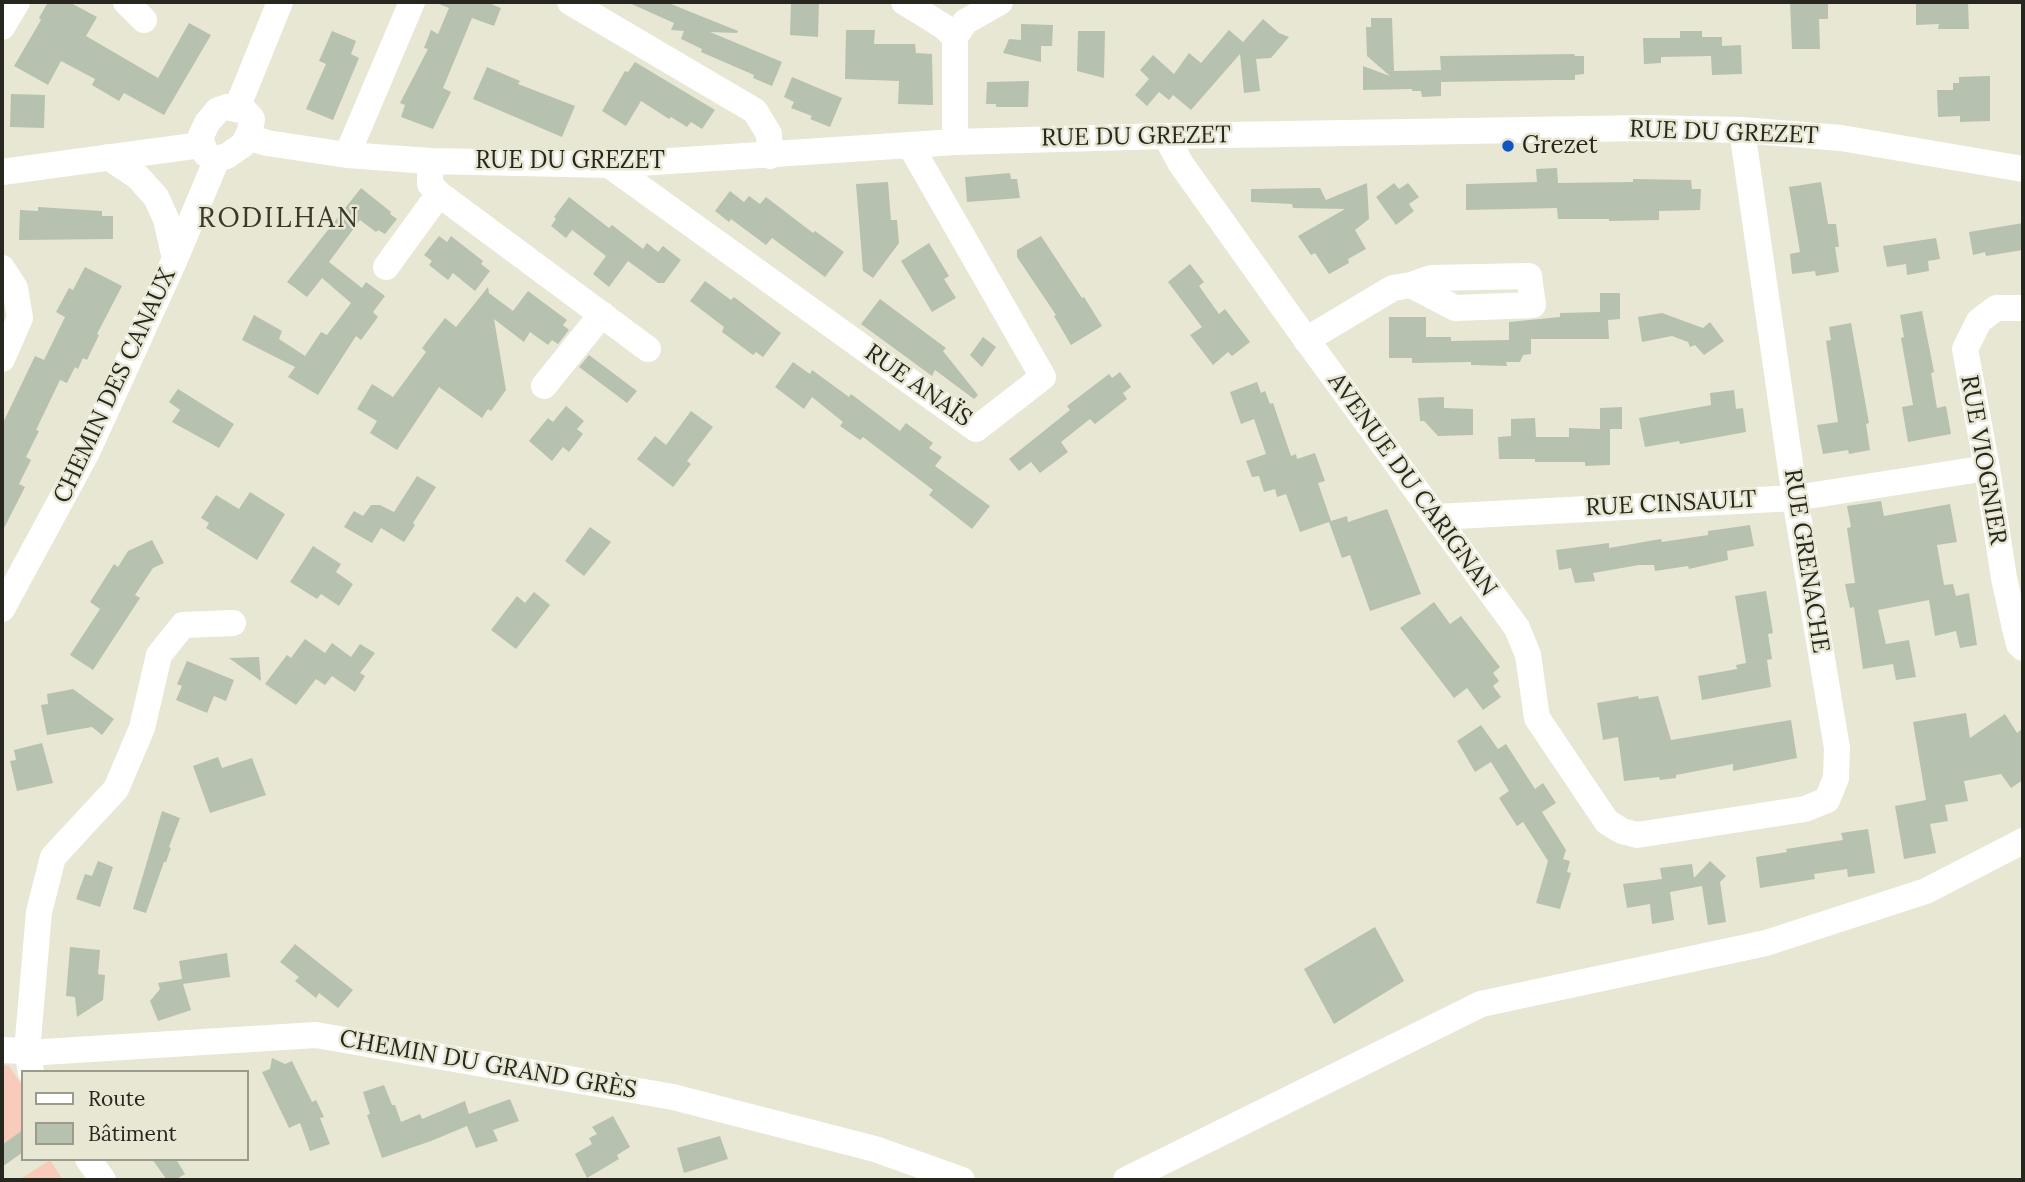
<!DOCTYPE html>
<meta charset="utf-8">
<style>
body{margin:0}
#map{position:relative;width:2025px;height:1182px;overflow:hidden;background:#e8e7d3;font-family:Lora,serif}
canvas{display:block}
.frame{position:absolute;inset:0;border:4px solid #27271f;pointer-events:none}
.legend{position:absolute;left:21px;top:1070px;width:228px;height:91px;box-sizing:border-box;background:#e8e7d3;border:2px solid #9b9a8b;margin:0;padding:9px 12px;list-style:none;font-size:21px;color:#27271f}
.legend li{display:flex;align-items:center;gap:14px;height:35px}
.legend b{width:35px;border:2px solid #9b9a8b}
</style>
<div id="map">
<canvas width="2025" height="1182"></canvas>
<div class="frame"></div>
<ul class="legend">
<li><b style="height:9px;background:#fff"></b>Route</li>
<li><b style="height:19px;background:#b6c1b0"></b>Bâtiment</li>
</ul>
</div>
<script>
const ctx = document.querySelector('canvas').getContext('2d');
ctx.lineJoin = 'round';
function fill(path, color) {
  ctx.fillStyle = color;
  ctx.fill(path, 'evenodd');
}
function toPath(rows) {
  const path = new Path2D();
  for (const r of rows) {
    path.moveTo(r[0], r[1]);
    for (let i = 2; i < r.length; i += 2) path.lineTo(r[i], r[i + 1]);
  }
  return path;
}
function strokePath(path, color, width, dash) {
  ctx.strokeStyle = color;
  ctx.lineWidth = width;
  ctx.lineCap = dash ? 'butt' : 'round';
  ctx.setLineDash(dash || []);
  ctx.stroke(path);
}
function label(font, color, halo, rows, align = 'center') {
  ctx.font = font + ' Lora,serif';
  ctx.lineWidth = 5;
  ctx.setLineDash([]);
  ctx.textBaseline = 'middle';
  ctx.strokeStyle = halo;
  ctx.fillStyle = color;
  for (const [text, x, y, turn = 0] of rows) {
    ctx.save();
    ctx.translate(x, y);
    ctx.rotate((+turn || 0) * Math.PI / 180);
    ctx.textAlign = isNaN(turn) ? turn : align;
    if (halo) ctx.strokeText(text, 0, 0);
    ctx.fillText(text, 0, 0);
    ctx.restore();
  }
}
fill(toPath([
 [2,1065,9,1066,23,1087,23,1132,2,1146],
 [50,1160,63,1180,19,1180]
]), '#f8cbbb');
fill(toPath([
 [48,2,69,2,97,17,86,36,158,78,189,23,211,35,164,115,124,93,119,101,92,85,95,79,61,61,48,85,14,66,41,20,39,18],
 [434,2,486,2,501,8,494,26,472,18,443,88,451,92,433,129,401,117,405,105,400,103,428,49,424,48,431,30,438,34,449,8],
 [627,2,666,2,738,31,737,33,710,32,782,62,772,86,753,78,754,75,701,52,702,49,681,39,684,31,671,30,674,23],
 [791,2,819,2,818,37,790,35],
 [1790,2,1828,2,1828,19,1819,19,1820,49,1792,49],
 [1916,2,1968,2,1969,29,1938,29,1939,24,1916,25],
 [1371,18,1392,18,1394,71,1441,70,1440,56,1574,54,1575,56,1584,56,1584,74,1575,75,1575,80,1555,80,1441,82,1441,78,1441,96,1422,97,1421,91,1412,91,1412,89,1363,90,1363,66,1390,76,1367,56,1366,27,1371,27],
 [1263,19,1279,33,1289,37,1271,58,1256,59,1260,91,1244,93,1240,54,1191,110,1173,95,1169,100,1159,92,1147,106,1135,95,1149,79,1140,70,1153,55,1174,74,1189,53,1201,63,1229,30,1243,42],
 [1021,24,1053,25,1052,46,1041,46,1041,62,1003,53,1009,39,1021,40],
 [846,30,875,30,874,44,915,44,916,53,932,54,933,105,898,104,899,81,845,79],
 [332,31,356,41,351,54,359,58,333,120,306,109,326,64,319,61],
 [1078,31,1105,31,1104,78,1077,71],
 [1680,31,1702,31,1702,37,1722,37,1722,46,1741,45,1742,74,1712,75,1711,56,1661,57,1661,63,1644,64,1643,38,1680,38],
 [635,62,715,110,702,129,691,122,687,127,671,117,669,119,641,101,626,126,602,111,625,71,628,72],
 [487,67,520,81,518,84,575,106,562,137,473,99],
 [1990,76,1990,121,1960,122,1960,116,1938,117,1937,90,1953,90,1953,83,1959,83,1959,77],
 [792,77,842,98,830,127,810,119,812,116,791,108,794,102,784,97],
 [1029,81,1028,107,996,107,996,104,986,104,987,82],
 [11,94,45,95,44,128,10,127],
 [1557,168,1558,183,1633,182,1633,179,1691,180,1692,189,1701,189,1700,210,1659,211,1659,220,1609,221,1609,219,1558,219,1557,208,1466,210,1466,184,1537,182,1536,169],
 [1010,173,1011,179,1017,179,1020,198,967,202,965,177],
 [888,182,891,220,897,220,899,243,873,278,863,271,856,184],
 [1821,182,1828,224,1836,224,1839,247,1835,247,1839,272,1816,276,1815,271,1792,274,1790,254,1800,252,1789,187],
 [1367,183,1369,219,1355,230,1366,249,1348,259,1349,263,1329,274,1315,253,1311,255,1298,236,1345,209,1293,208,1292,204,1251,202,1251,189,1320,188,1326,200],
 [1394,183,1399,189,1408,183,1419,197,1409,204,1414,211,1396,225,1376,197],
 [361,188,391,212,390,214,397,219,385,234,378,230,376,232,360,220,329,262,362,288,366,282,385,296,373,312,378,317,361,340,356,336,318,395,288,377,295,367,242,340,254,315,282,331,279,339,305,356,321,332,327,335,351,303,322,278,307,297,287,282],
 [730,191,744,202,749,196,760,204,766,197,813,233,815,231,844,252,825,277,772,238,766,245,731,219,729,222,715,211],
 [569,197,609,228,612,225,643,249,647,243,658,252,663,246,681,260,664,283,658,283,628,261,609,287,593,274,606,256,572,230,566,238,551,226,556,219,554,217],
 [38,207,102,211,102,216,113,216,113,239,19,240,20,210,38,211],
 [2023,223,2023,250,1986,256,1985,252,1973,255,1969,232],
 [439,236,447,242,451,236,483,261,481,264,490,271,475,291,453,273,448,280,429,265,432,261,424,255],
 [1041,236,1082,298,1084,297,1102,326,1071,345,1054,316,1056,315,1017,257,1017,250],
 [1936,238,1940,259,1928,261,1929,271,1907,275,1906,264,1887,267,1883,246],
 [929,243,949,276,944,279,956,298,932,312,901,261],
 [1190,264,1204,282,1199,286,1219,314,1225,309,1250,342,1232,356,1228,352,1213,365,1190,335,1202,327,1168,282],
 [85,267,122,286,97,334,99,335,87,360,83,358,78,369,75,367,67,383,60,380,36,430,39,431,26,457,31,460,19,484,25,487,2,532,2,425,35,356,44,360,65,317,56,312,69,288,73,290],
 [705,281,731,300,734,297,781,333,763,357,756,352,753,355,722,332,724,327,690,301],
 [488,287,489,293,513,311,528,291,567,320,563,325,569,330,558,344,552,340,548,345,530,332,524,342,494,319,506,390,491,411,488,409,482,418,439,387,397,450,370,433,377,421,357,409,372,384,393,397,426,352,422,348,445,318,456,327],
 [1600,293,1620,293,1620,319,1608,320,1609,339,1531,339,1531,354,1523,355,1520,362,1506,362,1507,366,1471,365,1471,362,1412,363,1412,358,1389,358,1389,317,1426,317,1426,337,1451,337,1451,341,1509,340,1509,322,1560,317,1560,313,1600,312],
 [880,299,946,348,943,351,978,395,974,399,935,370,932,376,861,324],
 [1922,311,1934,372,1931,373,1937,408,1946,406,1951,434,1908,442,1902,407,1913,405,1901,338,1904,337,1900,315],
 [1662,313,1703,328,1710,322,1724,341,1704,355,1695,345,1690,347,1688,342,1672,336,1642,342,1638,317],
 [1851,323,1869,423,1866,424,1870,450,1849,454,1848,450,1823,454,1817,425,1838,422,1826,341,1831,340,1829,327],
 [983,337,996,347,982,367,970,355],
 [589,355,637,391,627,403,579,367],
 [793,362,810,374,812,370,849,397,851,394,900,431,906,423,933,443,929,448,942,457,935,466,990,506,972,529,929,495,933,490,863,437,860,440,840,426,843,422,812,397,804,409,775,387],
 [1120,372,1131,387,1123,393,1127,399,1095,424,1090,419,1061,442,1068,452,1040,473,1031,462,1019,471,1009,459,1070,410,1067,406,1109,374,1112,378],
 [1257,382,1261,393,1265,391,1270,404,1273,403,1291,456,1296,454,1297,459,1315,453,1325,481,1318,483,1331,521,1347,516,1348,522,1387,509,1421,594,1370,611,1350,555,1342,558,1329,522,1300,532,1286,494,1277,497,1275,489,1264,492,1259,476,1252,477,1246,461,1266,454,1254,419,1241,424,1230,392],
 [178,389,234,424,219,448,172,422,180,410,169,402],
 [1734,390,1736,409,1743,408,1746,432,1680,444,1679,441,1645,447,1639,418,1711,405,1710,393],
 [1444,397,1444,408,1473,409,1473,435,1438,436,1424,421,1420,421,1418,398],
 [566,406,584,421,577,429,583,434,569,452,563,447,552,461,529,441,548,418,553,422],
 [1622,407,1622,429,1610,429,1610,465,1585,466,1585,462,1535,462,1535,459,1499,459,1498,437,1511,436,1511,419,1535,418,1536,437,1569,437,1569,428,1600,429,1600,408],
 [691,411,713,427,687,461,691,464,673,487,637,459,655,436,666,445],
 [417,476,436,487,413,523,415,525,404,542,381,528,372,543,344,527,354,511,363,516,371,505,380,505,394,512],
 [250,492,285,514,257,560,206,528,209,523,201,518,216,495,239,509],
 [1881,501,1884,516,1950,504,1957,542,1937,545,1944,585,1953,584,1956,596,1969,593,1977,645,1960,648,1956,631,1935,636,1929,600,1878,610,1886,644,1909,640,1916,677,1896,680,1893,664,1863,669,1854,607,1850,608,1845,584,1855,583,1847,528,1851,527,1847,506],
 [1750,525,1754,546,1727,551,1728,560,1689,569,1688,566,1655,571,1654,565,1639,565,1593,573,1595,581,1575,583,1571,568,1559,570,1556,550,1609,543,1609,548,1661,539,1662,542,1708,535,1708,531],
 [590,527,611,542,584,576,565,561],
 [152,540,164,563,153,568,135,595,140,598,93,670,70,655,100,609,90,602,114,564,118,567,128,551],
 [313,546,341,564,336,572,353,584,339,606,321,594,317,599,290,582],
 [1766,591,1773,633,1768,634,1772,659,1767,660,1771,687,1702,700,1698,676,1737,669,1736,665,1746,663,1735,596],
 [534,592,550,605,516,649,491,630,517,596,525,603],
 [1434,602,1450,624,1461,616,1500,667,1493,673,1499,681,1493,686,1501,697,1483,710,1467,688,1454,698,1400,628],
 [305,639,325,653,332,643,351,657,360,644,375,653,360,673,365,676,355,692,332,676,325,685,316,679,296,705,265,684,287,655,291,658],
 [259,657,261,681,229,658],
 [187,661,234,680,226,701,214,696,207,713,176,700,182,686,177,684],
 [73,689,114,719,102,735,92,727,47,735,41,705,48,704,47,694],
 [1638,696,1639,699,1658,696,1671,740,1791,720,1797,758,1733,771,1733,764,1676,775,1676,778,1660,780,1659,777,1624,781,1618,737,1603,740,1597,703],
 [1966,713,1970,738,2005,714,2017,733,2023,728,2023,780,2011,788,2001,774,1964,781,1968,801,1945,805,1948,821,1930,824,1936,853,1904,859,1895,806,1926,800,1913,722],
 [1481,725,1498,749,1506,744,1535,789,1543,783,1556,803,1542,812,1566,850,1563,859,1570,861,1567,872,1571,873,1560,909,1536,903,1548,861,1523,822,1517,826,1499,798,1509,791,1491,762,1475,772,1457,741],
 [42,743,53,783,17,791,10,761,16,760,14,750],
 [218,757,222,768,252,758,266,795,210,813,193,766],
 [162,811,180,818,169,847,171,848,166,862,164,862,146,913,133,909],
 [1868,829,1875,873,1848,877,1847,869,1814,874,1815,879,1760,888,1756,857,1787,852,1786,849,1843,840,1841,833],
 [98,861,113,867,100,907,76,899,85,874,92,876],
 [1710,861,1726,876,1720,882,1726,922,1708,925,1702,886,1670,892,1674,920,1652,924,1650,904,1627,908,1623,884,1662,879,1660,868,1692,864,1694,878],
 [1375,927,1404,981,1334,1024,1304,969],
 [295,944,353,990,338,1008,319,993,316,998,295,981,299,977,280,962],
 [70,947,100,950,98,974,105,975,103,1000,77,1017,75,997,66,996],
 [227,953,230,977,183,984,191,1010,158,1021,150,1001,160,989,158,983,182,979,179,961],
 [272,1058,285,1064,292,1061,312,1102,316,1100,324,1117,320,1118,330,1144,310,1151,300,1123,289,1128,262,1072,270,1069],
 [384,1085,392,1105,395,1105,401,1122,420,1114,422,1119,465,1101,469,1114,510,1099,519,1121,493,1130,498,1141,476,1148,467,1126,431,1141,382,1158,367,1115,370,1114,363,1092],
 [613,1116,630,1147,617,1155,619,1159,587,1178,575,1154,592,1144,589,1138,597,1134,592,1127],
 [23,1130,23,1152,2,1167,2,1145],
 [720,1136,728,1159,684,1173,677,1148],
 [152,1159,176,1159,185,1174,175,1180,167,1180]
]), '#b6c1b0');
strokePath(toPath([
 [126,2,144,20],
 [570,2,755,111,769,134,770,156],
 [904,2,943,26,955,37,955,142],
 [2,27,17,2],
 [955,37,965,22,1000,2],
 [227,107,245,111,252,119,250,131,244,144,227,156,217,159,206,154,200,138,207,123,218,110,227,107],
 [237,108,280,2],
 [1166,136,1181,164,1295,324,1517,628,1528,655,1537,718,1607,822,1622,831,1637,835,1805,809,1827,800,1836,778,1837,748,1795,498,1742,130],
 [248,137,267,143,347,155,430,161,609,165,955,142,1166,136,1646,128,1742,130,1841,138,2023,169],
 [347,155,412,2],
 [108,157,138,177,156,197,166,219,175,259],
 [430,161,430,184,439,194,648,349],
 [609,165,976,429,1043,377,910,145],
 [2,172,201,145],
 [386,267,439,194],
 [2,268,15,288,20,318,2,359],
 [2023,308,1996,308,1979,321,1965,349,1987,468,2004,578,2015,628,2019,644,2023,648],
 [1306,340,1393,288,1411,285,1455,308,1533,305,1529,276,1431,278,1411,285],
 [544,386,602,314],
 [1436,517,1795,498,1987,468],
 [2,609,87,452,175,259,217,159],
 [2,1050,43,1052,316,1035,673,1097,875,1149,962,1180],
 [31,1072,27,1051,39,912,53,857,116,789,142,728,159,655,183,625,233,623],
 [88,1159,103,1180],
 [1126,1180,1481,1004,1766,943,1926,891,2023,841]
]), '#fff', 26);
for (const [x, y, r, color] of [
 [1508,146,7,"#1056c0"]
]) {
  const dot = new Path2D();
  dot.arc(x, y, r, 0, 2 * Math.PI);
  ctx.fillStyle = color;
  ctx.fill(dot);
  strokePath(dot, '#e8e7d3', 2.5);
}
label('24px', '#27271f', '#e8e7d3', [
 ["RUE DU GREZET",1724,133,2],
 ["RUE DU GREZET",1136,137,-1],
 ["RUE DU GREZET",570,161],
 ["CHEMIN DES CANAUX",115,386,-65],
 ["RUE ANAÏS",918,386,35],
 ["RUE VIOGNIER",1983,460,80],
 ["AVENUE DU CARIGNAN",1412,485,54],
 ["RUE CINSAULT",1671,504,-3],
 ["RUE GRENACHE",1806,561,81],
 ["CHEMIN DU GRAND GRÈS",488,1065,10]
]);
label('24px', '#27271f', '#e8e7d3', [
 ["Grezet",1522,146]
], 'left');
ctx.letterSpacing = '2px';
label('28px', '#3a3929', '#e8e7d3', [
 ["RODILHAN",279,219]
]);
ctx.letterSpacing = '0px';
</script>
